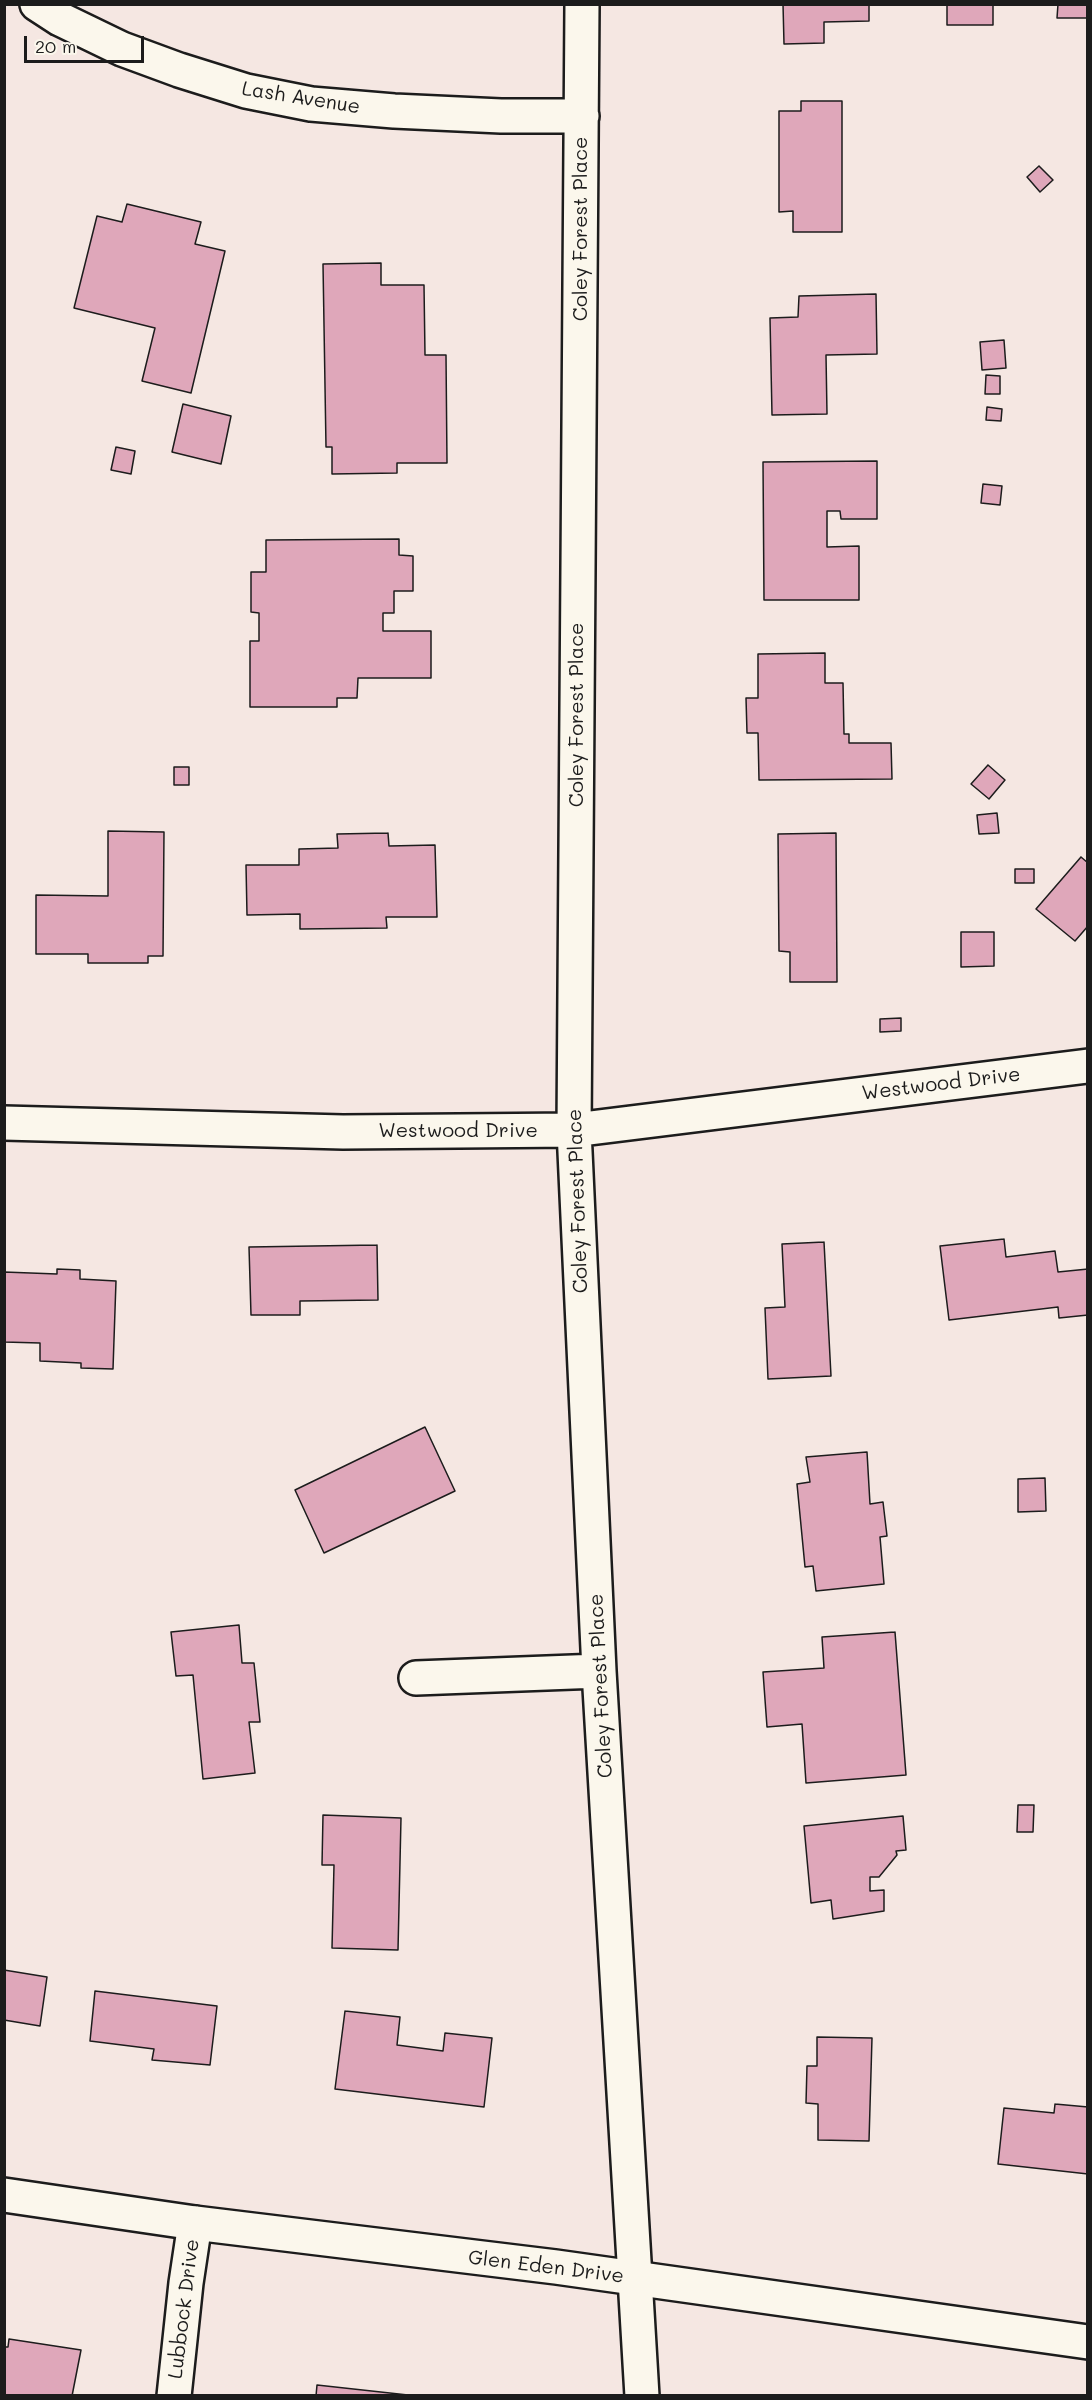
<!DOCTYPE html>
<style>
body{margin:0}
#map{position:relative;width:1092px;height:2400px;overflow:hidden;background:#f5e7e2;font-family:Mali,sans-serif}
canvas{display:block}
.frame{position:absolute;inset:0;border:6px solid #1c1c1c;pointer-events:none}
.scale{position:absolute;left:24px;top:36px;width:120px;height:27px;box-sizing:border-box;border:3px solid #1c1c1c;border-top:0;padding-left:8px;font-size:18px;line-height:21px;white-space:nowrap;color:#1c1c1c;-webkit-text-stroke:4px #fbf7ec;paint-order:stroke}
</style>
<div id="map">
<canvas width="1092" height="2400"></canvas>
<div class="frame"></div>
<div class="scale">20 m</div>
</div>
<script>
const ctx = document.querySelector('canvas').getContext('2d');
ctx.lineJoin = 'round';
function fill(path, color) {
  ctx.fillStyle = color;
  ctx.fill(path, 'evenodd');
}
function toPath(rows) {
  const path = new Path2D();
  for (const r of rows) {
    path.moveTo(r[0], r[1]);
    for (let i = 2; i < r.length; i += 2) path.lineTo(r[i], r[i + 1]);
  }
  return path;
}
function strokePath(path, color, width, dash) {
  ctx.strokeStyle = color;
  ctx.lineWidth = width;
  ctx.lineCap = dash ? 'butt' : 'round';
  ctx.setLineDash(dash || []);
  ctx.stroke(path);
}
function label(font, color, halo, rows, align = 'center') {
  ctx.font = font + ' Mali,sans-serif';
  ctx.lineWidth = 6;
  ctx.setLineDash([]);
  ctx.textBaseline = 'middle';
  ctx.strokeStyle = halo;
  ctx.fillStyle = color;
  for (const [text, x, y, turn = 0] of rows) {
    ctx.save();
    ctx.translate(x, y);
    ctx.rotate((+turn || 0) * Math.PI / 180);
    ctx.textAlign = isNaN(turn) ? turn : align;
    if (halo) ctx.strokeText(text, 0, 0);
    ctx.fillText(text, 0, 0);
    ctx.restore();
  }
}
const building = toPath([
 [783,4,869,4,869,21,824,22,824,43,784,44,783,4],
 [947,4,993,4,993,25,947,25,947,4],
 [1058,4,1088,4,1088,18,1057,18,1058,4],
 [801,101,842,101,842,232,793,232,793,211,779,212,779,111,801,111,801,101],
 [1039,166,1053,180,1040,192,1027,177,1039,166],
 [127,204,201,222,195,244,225,251,191,393,142,381,155,328,74,308,97,216,122,222,127,204],
 [381,263,381,285,424,285,425,355,446,355,447,463,397,463,397,473,332,474,332,447,326,447,323,264,381,263],
 [876,294,877,354,826,355,827,414,772,415,770,318,798,317,799,296,876,294],
 [1004,340,1006,368,982,370,980,342,1004,340],
 [986,375,1000,376,1000,394,985,394,986,375],
 [183,404,231,416,221,464,172,452,183,404],
 [987,407,1002,409,1001,421,986,420,987,407],
 [116,447,135,451,131,474,111,470,116,447],
 [877,461,877,519,841,519,840,511,827,511,827,547,859,546,859,600,764,600,763,462,877,461],
 [983,484,1002,486,1000,505,981,503,983,484],
 [399,539,399,555,413,556,413,591,394,591,394,613,383,613,383,631,431,631,431,678,358,678,357,698,337,698,337,707,250,707,250,641,259,641,259,613,251,612,251,572,266,572,266,540,399,539],
 [825,653,825,683,843,683,844,734,849,734,849,743,891,743,892,779,759,780,758,733,747,733,746,698,758,698,758,654,825,653],
 [988,765,1005,780,989,799,971,784,988,765],
 [174,767,189,767,189,785,174,785,174,767],
 [997,813,999,833,979,834,977,815,997,813],
 [108,831,164,832,163,956,148,956,148,963,88,963,88,954,36,954,36,895,108,896,108,831],
 [388,833,389,846,435,845,437,917,386,917,387,928,300,929,300,914,247,915,246,865,299,865,299,849,338,848,337,834,388,833],
 [836,833,837,982,790,982,790,952,779,951,778,834,836,833],
 [1081,857,1088,863,1088,926,1075,941,1036,909,1081,857],
 [1015,869,1034,869,1034,883,1015,883,1015,869],
 [961,932,994,932,994,966,961,967,961,932],
 [901,1018,901,1031,880,1032,880,1019,901,1018],
 [1004,1239,1006,1257,1055,1251,1058,1272,1088,1269,1088,1315,1059,1318,1058,1307,949,1320,940,1246,1004,1239],
 [824,1242,831,1376,768,1379,765,1308,785,1307,782,1244,824,1242],
 [377,1245,378,1300,300,1301,300,1315,251,1315,249,1247,377,1245],
 [57,1269,80,1270,80,1279,116,1281,113,1369,81,1368,81,1363,40,1361,40,1343,4,1342,4,1272,57,1274,57,1269],
 [425,1427,455,1491,324,1553,295,1490,425,1427],
 [867,1452,870,1504,883,1502,887,1536,880,1537,884,1584,816,1591,813,1566,805,1567,797,1484,810,1482,806,1457,867,1452],
 [1045,1478,1046,1511,1018,1512,1018,1479,1045,1478],
 [239,1625,242,1663,254,1663,260,1722,249,1722,255,1773,203,1779,193,1675,176,1676,171,1632,239,1625],
 [895,1632,906,1775,806,1783,802,1724,767,1727,763,1672,824,1668,822,1637,895,1632],
 [1018,1805,1034,1805,1033,1832,1017,1832,1018,1805],
 [323,1815,401,1818,398,1950,332,1948,334,1865,322,1865,323,1815],
 [903,1816,906,1850,896,1851,897,1855,879,1877,870,1877,870,1891,884,1890,884,1911,833,1919,831,1900,811,1903,804,1826,903,1816],
 [4,1970,47,1977,40,2026,4,2020,4,1970],
 [95,1991,217,2006,210,2065,152,2060,154,2049,90,2041,95,1991],
 [345,2011,400,2017,397,2045,443,2051,445,2033,492,2038,484,2107,335,2089,345,2011],
 [817,2037,872,2038,869,2141,818,2140,818,2104,806,2103,807,2066,817,2066,817,2037],
 [1055,2104,1088,2107,1088,2174,998,2164,1004,2108,1054,2113,1055,2104],
 [9,2339,81,2350,72,2396,4,2396,4,2347,8,2347,9,2339],
 [317,2385,408,2395,408,2396,316,2396,317,2385]
]);
fill(building, '#dfa7ba');
strokePath(building, '#1c1c1c', 1.5);
const minor = toPath([
 [37,4,60,19,122,49,179,70,246,91,311,104,394,111,501,116,582,116],
 [582,4,574,1130,599,1671,642,2396],
 [4,1123,343,1132,574,1130,1088,1066],
 [416,1678,599,1671],
 [174,2396,186,2283,195,2223]
]);
const secondary = toPath([
 [4,2195,195,2223,556,2267,1088,2342]
]);
strokePath(minor, '#1c1c1c', 38);
strokePath(secondary, '#1c1c1c', 38);
strokePath(minor, '#fbf7ec', 33);
strokePath(secondary, '#fbf7ec', 33);
label('20px', '#1c1c1c', '#fbf7ec', [
 ["Lash Avenue",301,98,9],
 ["Coley Forest Place",581,229,-90],
 ["Coley Forest Place",577,715,-90],
 ["Westwood Drive",941,1084,-7],
 ["Westwood Drive",458,1131],
 ["Coley Forest Place",578,1201,-92],
 ["Coley Forest Place",601,1686,-93],
 ["Glen Eden Drive",546,2267,7],
 ["Lubbock Drive",184,2309,-83]
]);
</script>
